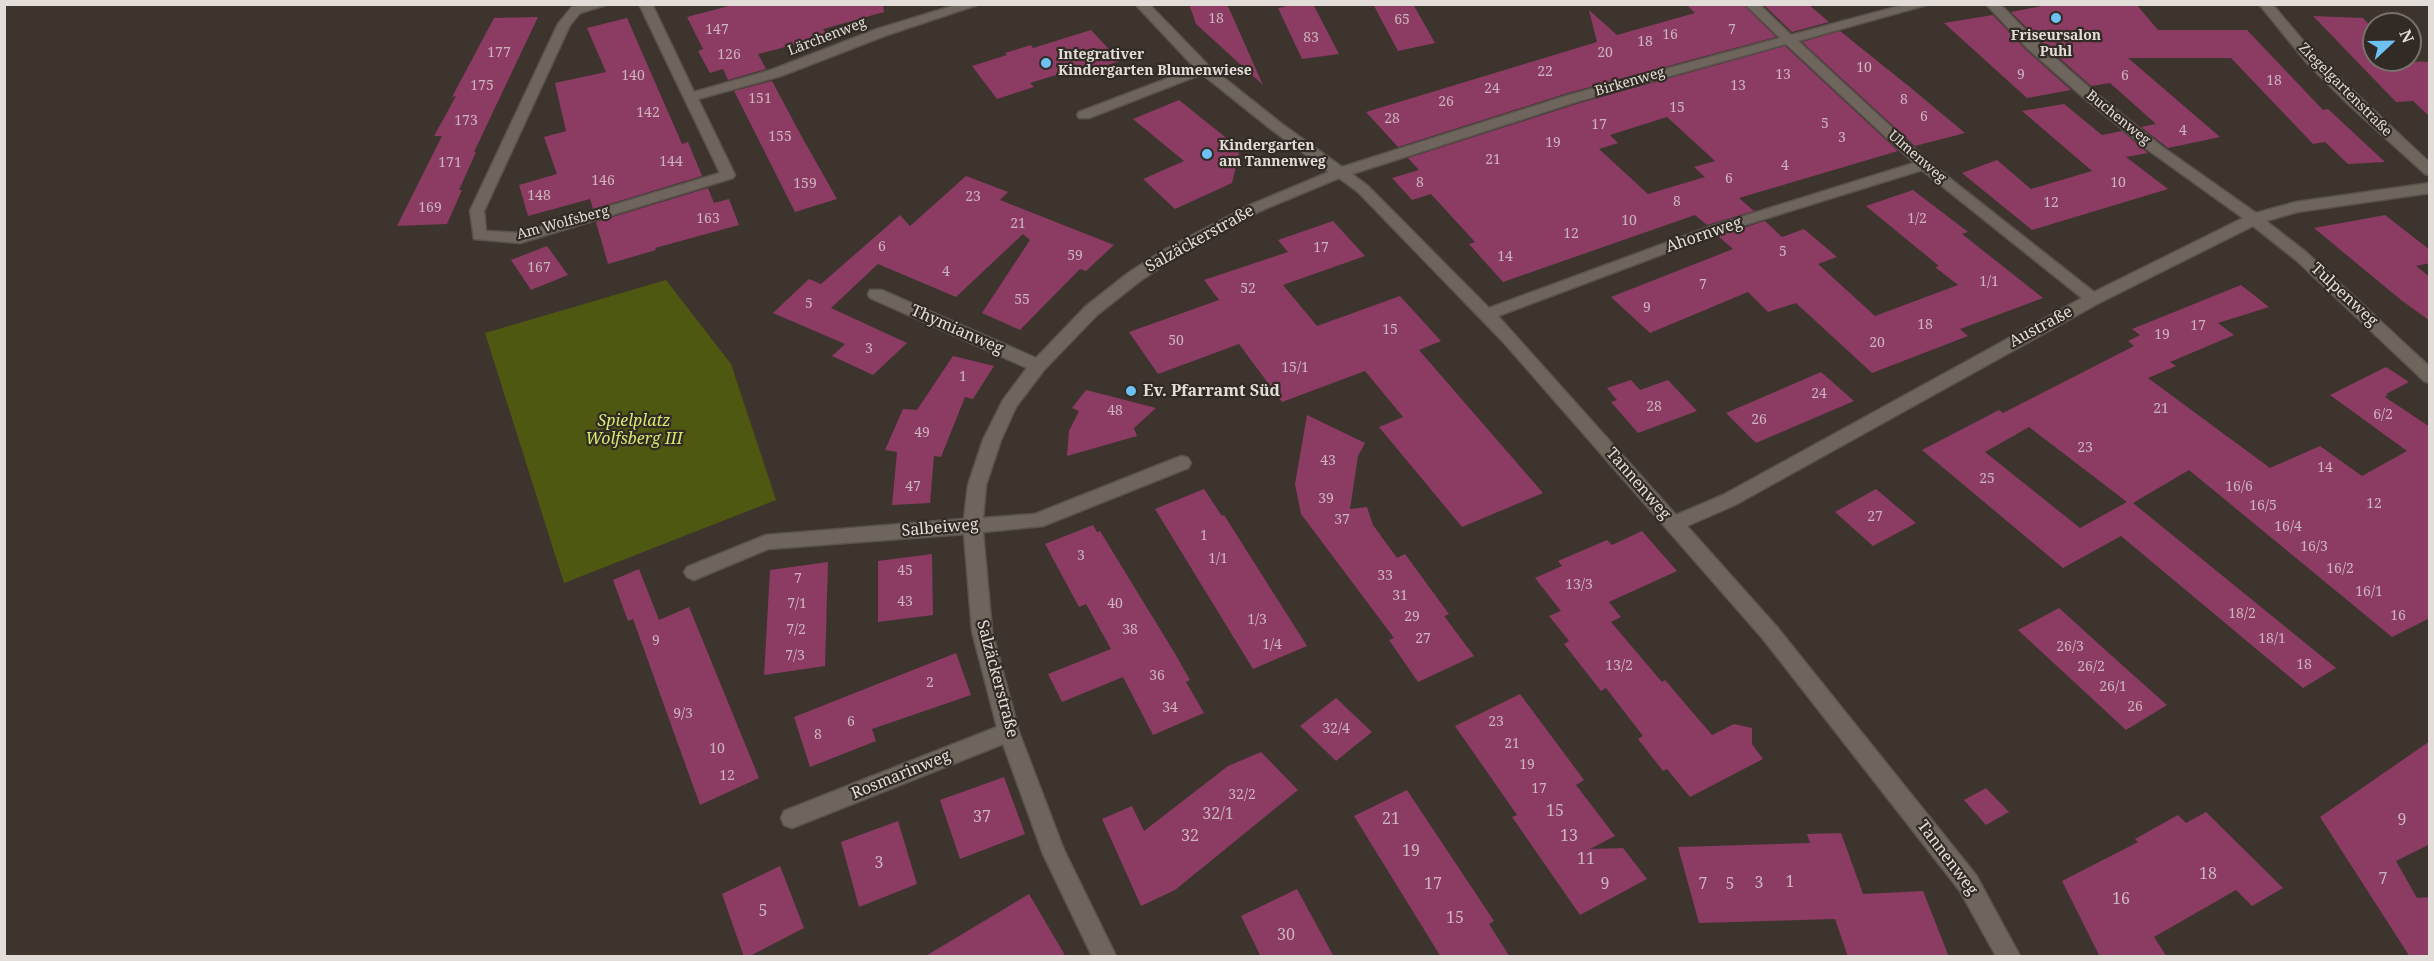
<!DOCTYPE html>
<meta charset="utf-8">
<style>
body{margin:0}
#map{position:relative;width:2434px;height:961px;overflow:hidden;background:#3d342e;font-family:"Noto Serif",serif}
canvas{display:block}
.frame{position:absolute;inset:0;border:6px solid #e2ddd9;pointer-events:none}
.north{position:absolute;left:2362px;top:12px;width:60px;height:60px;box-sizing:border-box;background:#322a24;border:2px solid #78726c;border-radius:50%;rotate:68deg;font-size:16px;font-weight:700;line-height:24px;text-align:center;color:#e2ddd9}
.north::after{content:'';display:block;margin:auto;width:21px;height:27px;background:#6ec2f3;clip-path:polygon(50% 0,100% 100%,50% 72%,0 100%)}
</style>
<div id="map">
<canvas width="2434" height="961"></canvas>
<div class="frame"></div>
<div class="north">N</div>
</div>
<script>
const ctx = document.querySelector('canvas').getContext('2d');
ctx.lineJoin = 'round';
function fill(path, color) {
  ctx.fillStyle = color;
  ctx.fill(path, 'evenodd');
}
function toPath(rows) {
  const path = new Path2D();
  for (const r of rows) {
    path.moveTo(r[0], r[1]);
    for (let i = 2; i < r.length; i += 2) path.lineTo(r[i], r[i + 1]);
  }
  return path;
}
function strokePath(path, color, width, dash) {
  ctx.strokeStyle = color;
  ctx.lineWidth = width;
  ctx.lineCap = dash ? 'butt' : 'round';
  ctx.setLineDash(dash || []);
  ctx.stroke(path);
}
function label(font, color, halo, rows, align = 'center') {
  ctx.font = font + ' "Noto Serif",serif';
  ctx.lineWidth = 4.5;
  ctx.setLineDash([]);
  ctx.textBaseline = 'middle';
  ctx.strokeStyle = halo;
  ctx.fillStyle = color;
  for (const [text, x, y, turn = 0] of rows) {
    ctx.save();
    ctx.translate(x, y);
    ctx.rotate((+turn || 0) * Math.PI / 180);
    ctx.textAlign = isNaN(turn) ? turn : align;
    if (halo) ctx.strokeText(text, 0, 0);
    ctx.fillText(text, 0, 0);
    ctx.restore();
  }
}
fill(toPath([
 [666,280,731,364,776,500,564,583,485,333]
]), '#4f5811');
fill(toPath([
 [736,4,883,4,884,12,823,29,828,36,758,54,766,69,728,80,723,69,710,73,698,51,703,49,687,17],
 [1189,4,1227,4,1263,85,1196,24],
 [1284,4,1313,4,1339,54,1302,59,1278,8,1285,7],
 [1373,4,1413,4,1435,43,1398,51],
 [1686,4,1743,4,1776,37,1568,93,1398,147,1366,112,1597,42,1589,10,1617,35,1695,13],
 [1763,4,1808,4,1829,22,1792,32],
 [2052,4,2136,4,2158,30,2247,30,2323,110,2328,109,2385,162,2348,164,2325,142,2313,144,2231,58,2128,58,2220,137,2168,148,2141,127,2156,124,2110,83,2091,86,2038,39,2011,12],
 [1993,15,2025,49,2071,90,2027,98,1944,23],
 [2313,16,2363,18,2374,30,2374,60,2430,62,2430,117,2413,101,2396,102],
 [538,17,474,152,476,152,459,190,462,190,447,224,397,226,442,136,434,136,456,96,452,97,494,18],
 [627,18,682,144,688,142,702,176,593,209,590,199,528,216,519,185,557,174,544,137,566,131,555,83,606,72,587,28],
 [1091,30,1120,61,1086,72,1082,67,1030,83,1034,87,997,99,972,66,1007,55,1005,53,1031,45,1033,48],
 [1840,31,1911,88,1965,133,1915,146,1802,42],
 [1785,46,1898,151,1739,198,1754,211,1707,225,1695,215,1503,282,1469,244,1475,242,1431,194,1412,200,1392,178,1419,170,1408,158,1580,103],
 [1667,117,1715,161,1694,167,1705,177,1648,194,1599,149,1618,143,1610,135],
 [772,81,803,139,837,199,795,212,734,91],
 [1179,100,1240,149,1232,183,1175,209,1143,179,1184,161,1133,119],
 [2064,104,2102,135,2122,131,2148,153,2126,157,2168,189,2032,230,1962,173,1997,160,2031,189,2092,171,2022,111],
 [966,176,1008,192,1000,200,1114,245,1086,271,1080,269,1020,330,982,313,1030,240,1023,234,956,297,878,264,831,308,907,343,873,375,832,356,845,344,773,313,809,279,821,284,900,215,910,226],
 [708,188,714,203,729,199,739,225,655,248,656,250,608,264,596,222],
 [1913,190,1968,232,1962,234,2043,298,1960,329,1968,336,1872,373,1796,303,1768,312,1748,292,1650,333,1611,297,1733,249,1718,236,1765,221,1782,237,1804,229,1837,257,1818,264,1875,316,1958,285,1935,267,1939,266,1866,206],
 [2385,215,2430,250,2430,263,2416,266,2430,277,2430,321,2401,300,2314,228],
 [1333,221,1365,256,1283,285,1317,326,1400,296,1441,341,1419,350,1543,493,1462,527,1379,427,1403,417,1365,371,1282,402,1239,344,1158,374,1129,332,1219,300,1204,280,1288,252,1278,240],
 [547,246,568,275,531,290,511,260],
 [2241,285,2269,307,2218,323,2234,335,2170,362,2176,366,2148,378,2270,468,2320,446,2362,476,2407,451,2330,395,2386,367,2409,382,2386,394,2388,395,2385,397,2430,427,2430,618,2392,637,2189,470,2133,503,2336,668,2303,688,2121,536,2063,568,1922,450,1999,410,2003,413,2134,346,2128,341,2140,335,2132,329],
 [2029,427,2127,502,2080,528,1985,452],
 [953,356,994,366,973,399,965,397,941,457,934,456,930,503,892,505,897,452,885,450,903,409,917,410],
 [1821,372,1854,401,1756,443,1726,413],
 [1631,380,1640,390,1668,380,1697,411,1638,433,1611,402,1617,400,1607,388],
 [1086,390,1156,408,1134,428,1137,436,1067,456,1069,431,1079,411,1072,408],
 [1307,415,1365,443,1358,456,1350,509,1367,507,1373,525,1397,558,1405,554,1449,614,1444,616,1474,656,1418,682,1389,640,1394,638,1301,514,1295,484],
 [1204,489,1222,516,1224,515,1307,646,1253,669,1155,509],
 [1876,489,1916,523,1873,546,1835,512],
 [1093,525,1097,532,1100,531,1174,652,1190,680,1186,682,1204,713,1153,735,1123,677,1062,702,1048,674,1111,649,1086,604,1079,607,1045,544],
 [1642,531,1677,571,1609,602,1621,617,1611,622,1662,682,1665,680,1712,735,1734,724,1752,728,1752,744,1763,759,1690,797,1667,769,1663,771,1638,739,1643,736,1606,688,1601,691,1564,644,1569,641,1549,616,1561,611,1535,578,1562,566,1558,561,1607,540,1612,545],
 [932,554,933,615,878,622,878,561],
 [828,562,825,666,764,675,770,570],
 [639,569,659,620,689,607,759,778,700,805,633,619,628,621,613,580],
 [2059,608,2122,665,2167,705,2126,730,2018,630],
 [956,653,971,695,872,729,876,741,810,767,794,717],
 [1520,694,1584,780,1576,785,1615,836,1590,849,1623,848,1647,879,1580,915,1512,817,1517,815,1455,726],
 [1336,698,1372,732,1336,761,1300,726],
 [2430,741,2430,844,2396,861,2417,898,2430,897,2430,957,2410,957,2320,817],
 [1261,752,1298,790,1175,890,1141,906,1102,819,1132,806,1144,831,1228,766],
 [1004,777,1025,834,960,859,940,800],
 [1986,788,2009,812,1986,825,1964,800],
 [1407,790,1494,921,1489,924,1510,957,1441,957,1354,816],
 [2206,812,2283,888,2252,906,2236,890,2154,937,2167,957,2100,957,2062,881,2138,842,2135,839,2178,815,2186,823],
 [898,821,917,884,859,907,841,842],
 [1841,833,1863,894,1923,891,1949,957,1848,957,1835,919,1699,923,1678,847,1810,843,1807,834],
 [780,866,804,928,748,957,744,957,722,894],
 [1297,889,1334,957,1261,957,1241,916],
 [1029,894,1066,957,924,957]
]), '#8c3b63');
const street = toPath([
 [584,4,609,4,580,13,570,25,484,211,486,231,520,233,720,173,639,4,652,4,694,92,771,70,877,29,959,4,980,4,887,35,781,76,698,99,735,175,733,178,520,243,474,239,470,211,558,24,572,7,584,4],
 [1135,4,1149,4,1209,66,1282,124,1342,167,1569,95,1780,38,1745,4,1759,4,1791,35,1907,4,1930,4,1798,41,1929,162,2094,292,2243,218,2151,152,2083,97,2026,47,1986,4,2000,4,2036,41,2093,91,2161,146,2256,213,2296,202,2430,183,2430,193,2297,212,2266,221,2306,252,2430,367,2430,383,2424,381,2296,260,2253,226,2099,303,1735,505,1687,526,1777,627,1976,875,2020,956,1996,956,1960,891,1763,639,1505,344,1358,192,1339,178,1260,211,1174,258,1140,281,1097,315,1044,370,1016,407,1001,440,986,485,983,518,1035,514,1176,458,1182,456,1188,458,1191,463,1188,468,1043,526,983,532,992,631,1019,732,1064,850,1116,956,1092,956,1043,854,1003,744,792,828,784,825,781,818,784,811,997,727,972,631,964,534,768,549,694,580,687,577,684,572,687,567,766,535,964,519,968,485,983,440,1003,400,1027,368,870,298,868,294,870,290,882,290,1036,358,1085,307,1128,273,1164,250,1250,205,1329,172,1272,130,1202,74,1089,118,1079,118,1077,115,1079,112,1195,68,1135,4],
 [1786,44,1914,163,1709,227,1489,308,1368,186,1352,174,1579,101,1786,44],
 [1922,170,2082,298,1723,495,1676,515,1498,316,1719,233,1922,170],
 [2259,4,2272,4,2317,57,2430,163,2430,175,2425,174,2349,105,2307,63,2259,4]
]);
strokePath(street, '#59524d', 3);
fill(street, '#6e655d');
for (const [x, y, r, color] of [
 [2056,18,6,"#6ec2f3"],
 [1046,63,6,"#6ec2f3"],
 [1207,154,6,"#6ec2f3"],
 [1131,391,6,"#6ec2f3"]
]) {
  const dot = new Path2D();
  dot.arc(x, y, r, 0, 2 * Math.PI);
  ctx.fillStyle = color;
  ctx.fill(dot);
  strokePath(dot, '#322a24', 2);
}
label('14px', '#ccb4bc', null, [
 ["18",1216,19],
 ["65",1402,20],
 ["147",717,30],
 ["7",1732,30],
 ["16",1670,35],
 ["83",1311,38],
 ["18",1645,42],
 ["177",499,53],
 ["20",1605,53],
 ["126",729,55],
 ["10",1864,68],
 ["22",1545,72],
 ["13",1783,75],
 ["9",2021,75],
 ["140",633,76],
 ["6",2125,76],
 ["18",2274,81],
 ["175",482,86],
 ["13",1738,86],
 ["24",1492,89],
 ["151",760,99],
 ["8",1904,100],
 ["26",1446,102],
 ["15",1677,108],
 ["142",648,113],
 ["6",1924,117],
 ["28",1392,119],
 ["173",466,121],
 ["5",1825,124],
 ["17",1599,125],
 ["4",2183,131],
 ["155",780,137],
 ["3",1842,138],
 ["19",1553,143],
 ["21",1493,160],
 ["144",671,162],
 ["171",450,163],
 ["4",1785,166],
 ["6",1729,179],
 ["146",603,181],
 ["8",1420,183],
 ["10",2118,183],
 ["159",805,184],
 ["148",539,196],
 ["23",973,197],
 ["8",1677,202],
 ["12",2051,203],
 ["169",430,208],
 ["163",708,219],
 ["1/2",1917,219],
 ["10",1629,221],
 ["21",1018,224],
 ["12",1571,234],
 ["6",882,247],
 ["17",1321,248],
 ["5",1783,252],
 ["59",1075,256],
 ["14",1505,257],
 ["167",539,268],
 ["4",946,272],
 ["1/1",1989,282],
 ["7",1703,285],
 ["52",1248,289],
 ["55",1022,300],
 ["5",809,304],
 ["9",1647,308],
 ["18",1925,325],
 ["17",2198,326],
 ["15",1390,330],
 ["19",2162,335],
 ["50",1176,341],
 ["20",1877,343],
 ["3",869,349],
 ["15/1",1295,368],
 ["1",963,377],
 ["24",1819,394],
 ["28",1654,407],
 ["21",2161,409],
 ["48",1115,411],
 ["6/2",2383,415],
 ["26",1759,420],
 ["49",922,433],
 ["23",2085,448],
 ["43",1328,461],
 ["14",2325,468],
 ["25",1987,479],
 ["47",913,487],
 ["16/6",2239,487],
 ["39",1326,499],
 ["12",2374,504],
 ["16/5",2263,506],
 ["27",1875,517],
 ["37",1342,520],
 ["16/4",2288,527],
 ["1",1204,536],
 ["16/3",2314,547],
 ["3",1081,556],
 ["1/1",1218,559],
 ["16/2",2340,569],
 ["45",905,571],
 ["33",1385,576],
 ["7",798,579],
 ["13/3",1579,585],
 ["16/1",2369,592],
 ["31",1400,596],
 ["43",905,602],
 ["7/1",797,604],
 ["40",1115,604],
 ["18/2",2242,614],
 ["16",2398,616],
 ["29",1412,617],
 ["1/3",1257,620],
 ["7/2",796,630],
 ["38",1130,630],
 ["27",1423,639],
 ["18/1",2272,639],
 ["9",656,641],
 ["1/4",1272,645],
 ["26/3",2070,647],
 ["7/3",795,656],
 ["18",2304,665],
 ["13/2",1619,666],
 ["26/2",2091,667],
 ["36",1157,676],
 ["2",930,683],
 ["26/1",2113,687],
 ["26",2135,707],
 ["34",1170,708],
 ["9/3",683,714],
 ["6",851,722],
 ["23",1496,722],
 ["32/4",1336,729],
 ["8",818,735],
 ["21",1512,744],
 ["10",717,749],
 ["19",1527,765],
 ["12",727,776],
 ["17",1539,789],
 ["32/2",1242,795]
]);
label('bold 14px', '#e2ddd9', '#322a24', [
 ["Friseursalon",2056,36,"center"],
 ["Puhl",2056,52,"center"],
 ["Integrativer",1058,55],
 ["Kindergarten Blumenwiese",1058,71],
 ["Kindergarten",1219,146],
 ["am Tannenweg",1219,162]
], 'left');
label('14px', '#e2ddd9', '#322a24', [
 ["Lärchenweg",827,37,-21],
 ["Birkenweg",1630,82,-16],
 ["Ziegelgartenstraße",2345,90,45],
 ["Buchenweg",2118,118,39],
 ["Ulmenweg",1917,157,41],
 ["Am Wolfsberg",563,223,-15]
]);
label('16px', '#e2ddd9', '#322a24', [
 ["Ahornweg",1704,235,-19],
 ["Salzäckerstraße",1200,239,-29],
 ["Tulpenweg",2344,295,43],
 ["Austraße",2041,327,-28],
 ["Thymianweg",957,330,24],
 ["Tannenweg",1638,484,49],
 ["Salbeiweg",940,528,-5],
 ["Salzäckerstraße",997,679,75],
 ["Rosmarinweg",901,775,-22],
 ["Tannenweg",1947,858,53]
]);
label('bold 16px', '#e2ddd9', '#322a24', [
 ["Ev. Pfarramt Süd",1143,391]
], 'left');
label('italic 16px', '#d6e96f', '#322a24', [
 ["Spielplatz",634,421],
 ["Wolfsberg III",634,439]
]);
label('16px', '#ccb4bc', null, [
 ["15",1555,811],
 ["32/1",1218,814],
 ["37",982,817],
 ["21",1391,819],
 ["9",2402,820],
 ["32",1190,836],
 ["13",1569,836],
 ["19",1411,851],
 ["11",1586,859],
 ["3",879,863],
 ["18",2208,874],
 ["7",2383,879],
 ["1",1790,882],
 ["3",1759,883],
 ["17",1433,884],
 ["9",1605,884],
 ["7",1703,884],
 ["5",1730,884],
 ["16",2121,899],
 ["5",763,911],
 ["15",1455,918],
 ["30",1286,935]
]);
</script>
